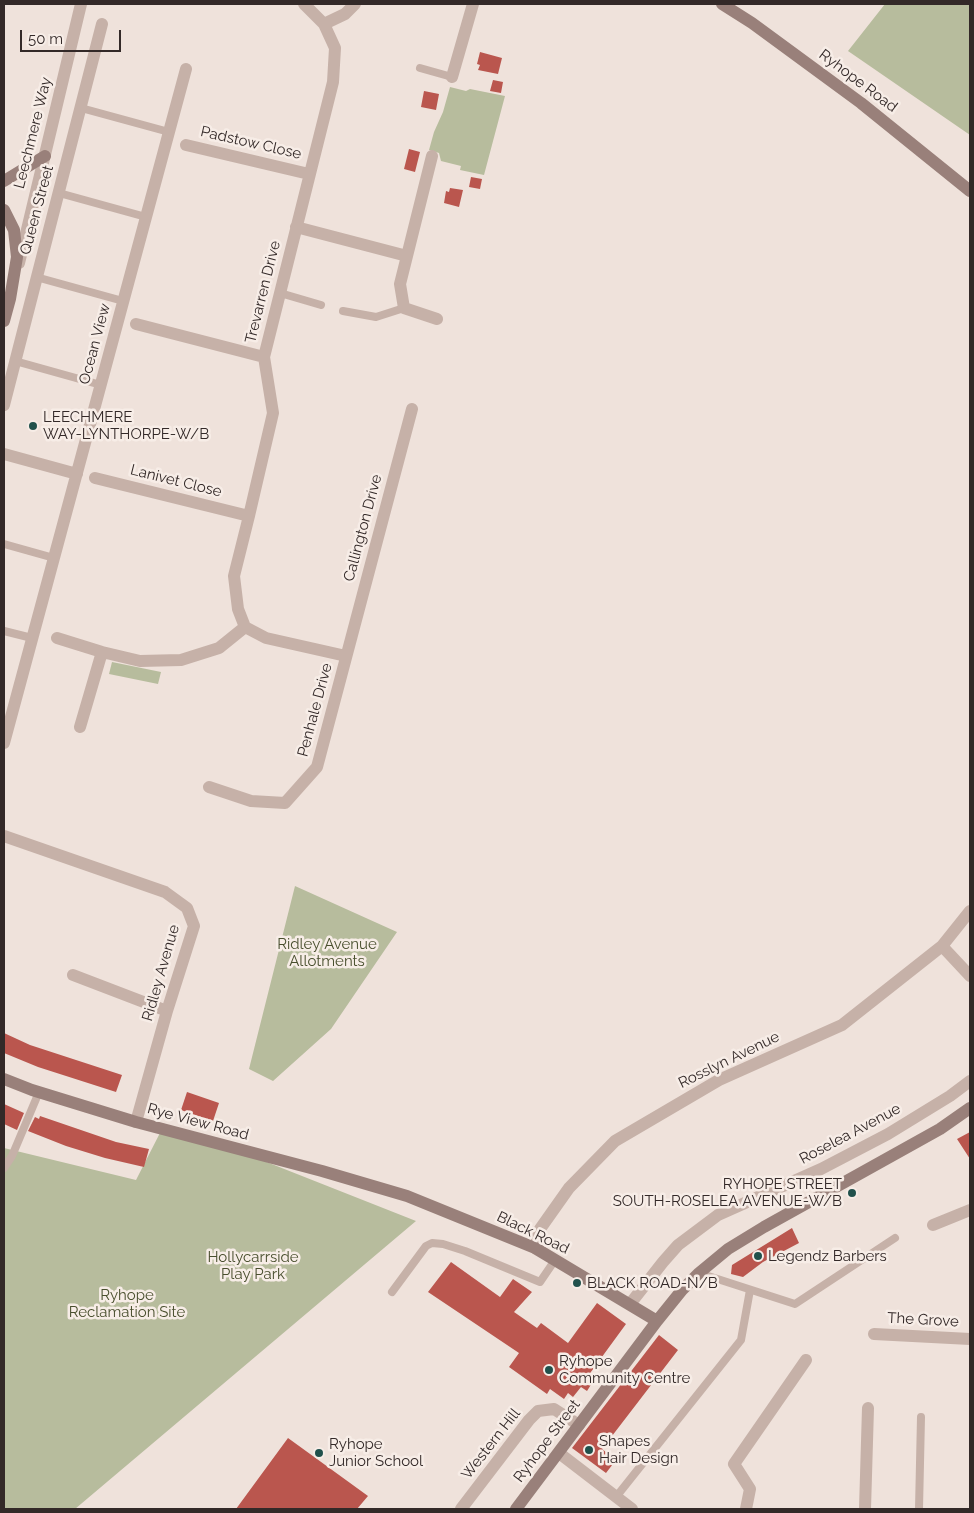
<!DOCTYPE html>
<style>
body{margin:0}
#map{position:relative;width:974px;height:1513px;overflow:hidden;background:#efe2db;font-family:Raleway,sans-serif}
canvas{display:block}
.frame{position:absolute;inset:0;border:5px solid #332928;pointer-events:none}
.scale{position:absolute;left:20px;top:30px;width:101px;height:22px;box-sizing:border-box;border:2px solid #332928;border-top:0;padding-left:6px;font-size:15px;line-height:18px;white-space:nowrap;color:#332928;-webkit-text-stroke:4px #f7ede7;paint-order:stroke}
</style>
<div id="map">
<canvas width="974" height="1513"></canvas>
<div class="frame"></div>
<div class="scale">50 m</div>
</div>
<script>
const ctx = document.querySelector('canvas').getContext('2d');
ctx.lineJoin = 'round';
function fill(path, color) {
  ctx.fillStyle = color;
  ctx.fill(path, 'evenodd');
}
function toPath(rows) {
  const path = new Path2D();
  for (const r of rows) {
    path.moveTo(r[0], r[1]);
    for (let i = 2; i < r.length; i += 2) path.lineTo(r[i], r[i + 1]);
  }
  return path;
}
function strokePath(path, color, width, dash) {
  ctx.strokeStyle = color;
  ctx.lineWidth = width;
  ctx.lineCap = dash ? 'butt' : 'round';
  ctx.setLineDash(dash || []);
  ctx.stroke(path);
}
function label(font, color, halo, rows, align = 'center') {
  ctx.font = font + ' Raleway,sans-serif';
  ctx.lineWidth = 5;
  ctx.setLineDash([]);
  ctx.textBaseline = 'middle';
  ctx.strokeStyle = halo;
  ctx.fillStyle = color;
  for (const [text, x, y, turn = 0] of rows) {
    ctx.save();
    ctx.translate(x, y);
    ctx.rotate((+turn || 0) * Math.PI / 180);
    ctx.textAlign = isNaN(turn) ? turn : align;
    if (halo) ctx.strokeText(text, 0, 0);
    ctx.fillText(text, 0, 0);
    ctx.restore();
  }
}
fill(toPath([
 [885,4,970,4,970,135,848,51],
 [450,87,466,91,470,89,505,96,484,175,460,170,461,166,441,161,439,153,429,150,434,132,443,112],
 [112,662,161,672,158,684,109,674],
 [295,886,397,932,331,1029,273,1081,249,1069],
 [162,1129,221,1144,416,1221,75,1509,4,1509,4,1148,136,1180]
]), '#b7bc9d');
fill(toPath([
 [480,52,502,58,498,74,478,70,480,65,477,64],
 [493,80,503,82,501,93,490,91],
 [424,91,439,94,436,110,421,107],
 [409,149,420,152,415,172,404,169],
 [471,177,482,179,480,189,469,187],
 [450,188,463,190,459,207,444,203,446,191,449,192],
 [4,1033,30,1045,122,1075,116,1092,38,1067,4,1053],
 [187,1092,219,1103,213,1121,181,1110],
 [4,1104,24,1113,17,1130,4,1124],
 [40,1116,116,1142,149,1149,144,1167,105,1158,66,1146,28,1131,35,1117,39,1119],
 [970,1132,970,1159,957,1139],
 [792,1228,799,1243,763,1262,743,1277,731,1274,732,1265],
 [451,1262,500,1297,513,1279,532,1292,514,1312,537,1328,541,1323,568,1343,597,1303,626,1324,588,1376,594,1380,587,1391,581,1387,573,1397,568,1393,564,1399,550,1389,547,1394,509,1367,519,1353,428,1292],
 [659,1335,678,1350,602,1449,616,1460,606,1473,572,1448],
 [288,1438,368,1496,357,1509,236,1509]
]), '#ba564e');
strokePath(toPath([
 [420,68,452,77],
 [81,108,169,132],
 [59,193,146,217],
 [36,277,123,301],
 [280,293,321,305],
 [343,311,376,317,404,308],
 [15,361,101,385],
 [4,544,54,558],
 [4,631,32,638],
 [4,1168,12,1156,39,1092],
 [699,1273,795,1304,895,1238],
 [392,1292,426,1246,432,1243,443,1244,465,1251,540,1282,555,1260],
 [616,1497,741,1340,750,1290],
 [919,1509,921,1417]
]), '#c6b1a8', 8);
strokePath(toPath([
 [304,4,324,24,335,48,333,82,264,357,273,413,249,516,234,576,238,609,245,627,266,638,346,656],
 [324,24,345,14,355,4],
 [452,77,473,4],
 [186,145,309,174],
 [432,156,400,284,404,308,437,319],
 [296,227,407,256],
 [19,263,81,4],
 [136,324,264,357],
 [4,405,102,24],
 [4,454,77,474],
 [95,478,249,516],
 [57,638,102,652,140,661,181,660,219,648,245,627],
 [80,727,102,652],
 [4,743,186,69],
 [209,787,251,801,285,803,317,767,412,409],
 [4,836,165,892,187,908,194,926,167,1011,136,1122],
 [942,946,970,911],
 [73,975,167,1011],
 [933,1225,970,1210],
 [535,1248,540,1229,569,1188,615,1141,719,1080,842,1025,942,946,970,976],
 [630,1304,663,1262,678,1245,718,1215,821,1169,888,1134,950,1096,970,1081],
 [874,1334,970,1339],
 [559,1453,632,1509],
 [461,1509,529,1420,538,1411,554,1409,579,1425],
 [746,1509,750,1489,734,1464,806,1360],
 [865,1509,868,1408]
]), '#c6b1a8', 12);
strokePath(toPath([
 [722,4,752,23,861,103,970,191],
 [4,181,45,156],
 [4,210,14,230,17,257,10,299,4,321],
 [4,1079,32,1090,136,1122,322,1171,407,1196,535,1248,657,1321],
 [516,1509,657,1321,682,1290,699,1273,728,1249,764,1227,940,1129,970,1108]
]), '#99807a', 12);
for (const [x, y, r, color] of [
 [33,426,5,"#21514c"],
 [852,1193,5,"#21514c"],
 [758,1256,5,"#21514c"],
 [577,1283,5,"#21514c"],
 [549,1370,5,"#21514c"],
 [589,1450,5,"#21514c"],
 [319,1453,5,"#21514c"]
]) {
  const dot = new Path2D();
  dot.arc(x, y, r, 0, 2 * Math.PI);
  ctx.fillStyle = color;
  ctx.fill(dot);
  strokePath(dot, '#f7ede7', 2);
}
label('15px', '#332928', '#f7ede7', [
 ["Ryhope Road",858,81,37],
 ["Leechmere Way",33,133,-76],
 ["Padstow Close",251,143,13],
 ["Queen Street",37,210,-75],
 ["Trevarren Drive",263,292,-76],
 ["Ocean View",95,344,-75],
 ["Lanivet Close",176,481,14],
 ["Callington Drive",363,528,-75],
 ["Penhale Drive",315,710,-75],
 ["Ridley Avenue",161,973,-74],
 ["Rosslyn Avenue",729,1060,-26],
 ["Rye View Road",198,1122,15],
 ["Roselea Avenue",850,1134,-28],
 ["Black Road",533,1233,26],
 ["The Grove",923,1320,3],
 ["Ryhope Street",547,1441,-53],
 ["Western Hill",491,1444,-52]
]);
label('15px', '#332928', '#f7ede7', [
 ["LEECHMERE",43,417],
 ["WAY-LYNTHORPE-W/B",43,434],
 ["RYHOPE STREET",842,1184,"right"],
 ["SOUTH-ROSELEA AVENUE-W/B",842,1201,"right"],
 ["Legendz Barbers",768,1256],
 ["BLACK ROAD-N/B",587,1283],
 ["Ryhope",559,1361],
 ["Community Centre",559,1378],
 ["Shapes",599,1441],
 ["Hair Design",599,1458],
 ["Ryhope",329,1444],
 ["Junior School",329,1461]
], 'left');
label('15px', '#494f2e', '#f7ede7', [
 ["Ridley Avenue",327,944],
 ["Allotments",327,961],
 ["Hollycarrside",253,1257],
 ["Play Park",253,1274],
 ["Ryhope",127,1295],
 ["Reclamation Site",127,1312]
]);
</script>
